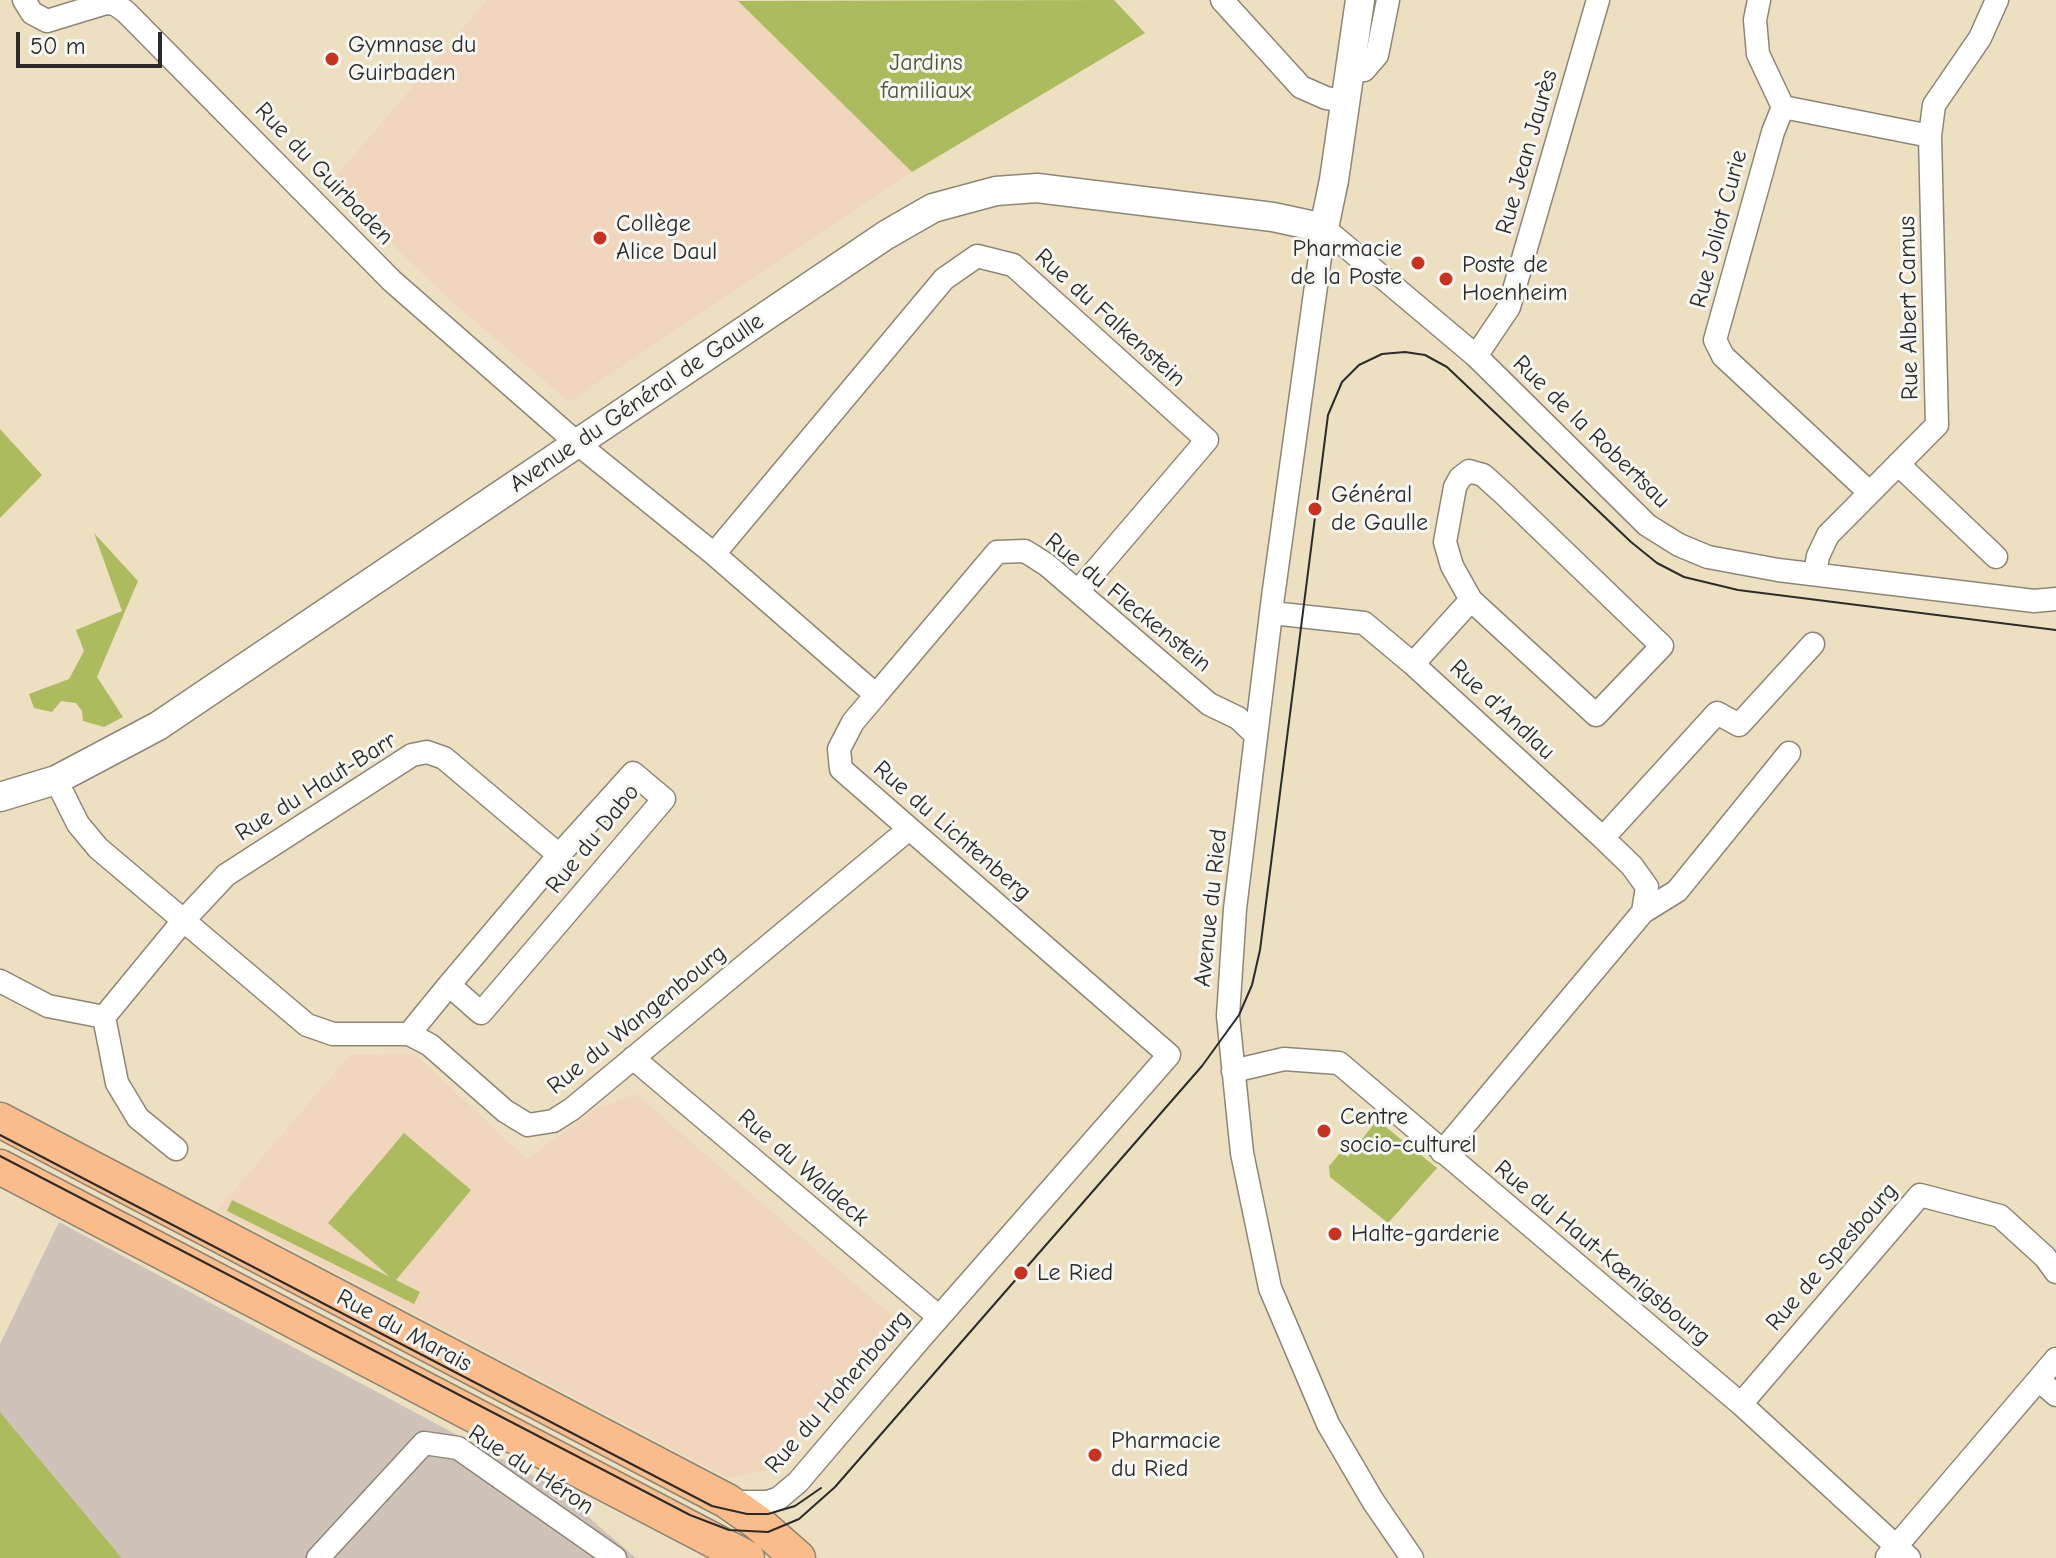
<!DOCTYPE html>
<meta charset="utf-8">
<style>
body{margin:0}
#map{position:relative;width:2056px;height:1558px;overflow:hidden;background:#ede0c1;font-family:"Comic Neue",sans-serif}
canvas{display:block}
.scale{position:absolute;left:16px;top:32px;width:146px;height:36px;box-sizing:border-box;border:4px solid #2b2b2b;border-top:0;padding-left:10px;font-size:24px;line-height:28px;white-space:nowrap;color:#2b2b2b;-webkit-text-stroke:6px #f6f6f2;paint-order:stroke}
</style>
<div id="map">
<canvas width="2056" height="1558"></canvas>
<div class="scale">50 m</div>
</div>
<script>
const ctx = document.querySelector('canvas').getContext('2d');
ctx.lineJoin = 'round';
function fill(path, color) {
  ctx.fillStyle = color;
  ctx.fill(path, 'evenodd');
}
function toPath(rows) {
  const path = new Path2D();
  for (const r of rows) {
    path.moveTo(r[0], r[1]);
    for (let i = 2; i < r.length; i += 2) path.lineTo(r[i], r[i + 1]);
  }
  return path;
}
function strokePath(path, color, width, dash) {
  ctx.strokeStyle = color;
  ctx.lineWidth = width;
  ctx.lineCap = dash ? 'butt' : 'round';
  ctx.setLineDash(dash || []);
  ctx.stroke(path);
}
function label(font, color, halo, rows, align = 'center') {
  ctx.font = font + ' "Comic Neue",sans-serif';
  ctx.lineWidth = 6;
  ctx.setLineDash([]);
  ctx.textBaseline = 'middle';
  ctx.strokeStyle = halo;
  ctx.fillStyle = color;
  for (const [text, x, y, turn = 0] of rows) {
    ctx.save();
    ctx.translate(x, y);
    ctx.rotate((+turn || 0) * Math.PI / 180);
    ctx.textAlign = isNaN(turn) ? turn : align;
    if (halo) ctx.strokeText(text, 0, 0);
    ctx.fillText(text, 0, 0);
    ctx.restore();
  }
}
fill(toPath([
 [487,0,737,0,912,172,569,402,443,294,330,183],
 [415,1054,527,1159,597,1108,636,1094,897,1320,768,1470,728,1478,217,1210,350,1055]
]), '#f0d6bc');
fill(toPath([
 [59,1222,551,1485,636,1558,122,1558,0,1412,0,1344]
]), '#cec2b9');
fill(toPath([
 [1114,0,1145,33,912,172,738,1],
 [0,429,42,475,0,518],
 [94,533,138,581,97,677,123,717,104,727,83,721,82,711,76,703,61,701,52,712,34,708,29,694,69,679,84,651,76,630,122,611],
 [1377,1120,1437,1168,1388,1223,1330,1177,1329,1166,1341,1152,1348,1157],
 [404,1133,471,1190,396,1280,420,1292,414,1304,227,1211,232,1200,390,1277,328,1223],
 [0,1412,122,1558,0,1558]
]), '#acbb5d');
const minor = toPath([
 [24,0,32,13,47,21,106,3,115,4,126,12,392,281,578,444,714,554,876,695,853,722,839,749,841,769,1169,1055,920,1339,798,1482,779,1498,768,1502,732,1502],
 [1222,0,1301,87,1326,98,1344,101],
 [1759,0,1755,20,1758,54,1783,107,1930,136,1934,105,1980,38,1997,0],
 [1349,71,1364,70,1377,55,1388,0],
 [1783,107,1773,132,1715,340,1723,356,1869,492],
 [1324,228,1273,597,1235,909,1228,1016,1242,1153,1270,1288,1328,1424,1373,1501,1412,1558],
 [1324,228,1476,356,1647,525,1679,545,1708,557,1778,570,2034,601,2056,599],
 [1476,356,1509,307,1598,0],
 [1898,464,1996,557],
 [714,554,944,279,977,256,1013,265,1207,440,1078,591],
 [1815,574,1818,556,1828,535,1937,425,1930,136],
 [1272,613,1364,623,1413,664,1603,838,1632,866,1647,887,1643,912,1442,1152],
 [1413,664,1471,600,1452,566,1445,542,1455,487,1460,478,1469,471,1483,475,1504,494,1662,646,1596,715,1471,600],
 [876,695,997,552,1025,551,1047,565,1209,704,1238,718,1256,735],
 [56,780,78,824,98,848,307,1025,333,1034,409,1034,430,1045,505,1111,528,1125,553,1121,572,1109,909,829],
 [1603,838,1717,713,1739,725,1813,644],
 [1643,912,1677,891,1789,753],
 [0,981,48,1006,104,1017,117,1083,138,1118,176,1149],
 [104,1017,183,921,226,875,412,755,427,752,444,758,559,855],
 [409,1034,449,985,559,855,633,773,664,799,481,1013,449,985],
 [633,1058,939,1317],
 [1233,1071,1284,1059,1339,1063,1741,1404,1909,1558],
 [2040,1381,2056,1395],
 [1741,1404,1920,1195,2000,1216,2045,1257,2056,1272],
 [1887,1557,2056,1359],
 [318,1558,424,1443,458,1448,615,1558]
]);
const tertiary = toPath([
 [0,797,56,780,158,726,886,235,933,208,996,191,1037,188,1273,217,1324,228,1334,180,1360,0]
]);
const primary = toPath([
 [0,1120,727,1501,757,1522,798,1558],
 [0,1167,747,1558]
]);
strokePath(minor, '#8c8676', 25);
strokePath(tertiary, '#8c8676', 31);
strokePath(primary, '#8c8676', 37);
strokePath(minor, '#fff', 22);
strokePath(tertiary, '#fff', 28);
strokePath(primary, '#f9bc8a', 34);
strokePath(toPath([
 [0,1135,712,1506,747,1514,768,1514,795,1506,821,1488],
 [0,1156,690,1515,729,1530,768,1532,799,1519,835,1487,1202,1066,1239,1015,1252,985,1260,950,1328,415,1342,382,1359,365,1382,354,1405,352,1425,355,1447,367,1631,542,1657,563,1684,577,1738,590,2056,630]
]), '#2b2b2b', 2);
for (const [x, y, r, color] of [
 [332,59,8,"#c8321e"],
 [600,238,8,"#c8321e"],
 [1418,263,8,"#c8321e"],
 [1446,279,8,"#c8321e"],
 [1315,509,8,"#c8321e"],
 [1324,1131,8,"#c8321e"],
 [1335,1234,8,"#c8321e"],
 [1021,1273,8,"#c8321e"],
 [1095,1455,8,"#c8321e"]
]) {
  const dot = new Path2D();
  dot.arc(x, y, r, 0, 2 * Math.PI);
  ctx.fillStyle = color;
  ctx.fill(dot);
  strokePath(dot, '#f6f6f2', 3);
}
label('24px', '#2b2b2b', '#f6f6f2', [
 ["Gymnase du",348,45],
 ["Guirbaden",348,73],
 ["Collège",616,224],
 ["Alice Daul",616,252],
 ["Pharmacie",1402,249,"right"],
 ["de la Poste",1402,277,"right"],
 ["Poste de",1462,265],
 ["Hoenheim",1462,293],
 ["Général",1331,495],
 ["de Gaulle",1331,523],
 ["Centre",1340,1117],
 ["socio-culturel",1340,1145],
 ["Halte-garderie",1351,1234],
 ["Le Ried",1037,1273],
 ["Pharmacie",1111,1441],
 ["du Ried",1111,1469]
], 'left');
label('24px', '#52563a', '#f6f6f2', [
 ["Jardins",926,63],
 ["familiaux",926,91]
]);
label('24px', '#2b2b2b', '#f6f6f2', [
 ["Rue Jean Jaurès",1527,152,-74],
 ["Rue du Guirbaden",324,174,46],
 ["Rue Joliot Curie",1719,229,-75],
 ["Rue Albert Camus",1909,308,-91],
 ["Rue du Falkenstein",1110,318,42],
 ["Avenue du Général de Gaulle",637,403,-34],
 ["Rue de la Robertsau",1591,432,44],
 ["Rue du Fleckenstein",1128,603,39],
 ["Rue d'Andlau",1502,710,43],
 ["Rue du Haut-Barr",316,787,-32],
 ["Rue du Lichtenberg",952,831,41],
 ["Rue du Dabo",593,839,-51],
 ["Avenue du Ried",1211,908,-84],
 ["Rue du Wangenbourg",637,1020,-39],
 ["Rue du Waldeck",803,1168,41],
 ["Rue du Haut-Kœnigsbourg",1602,1253,40],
 ["Rue de Spesbourg",1832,1257,-49],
 ["Rue du Marais",404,1331,28],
 ["Rue du Hohenbourg",838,1392,-49],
 ["Rue du Héron",531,1470,33]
]);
</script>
